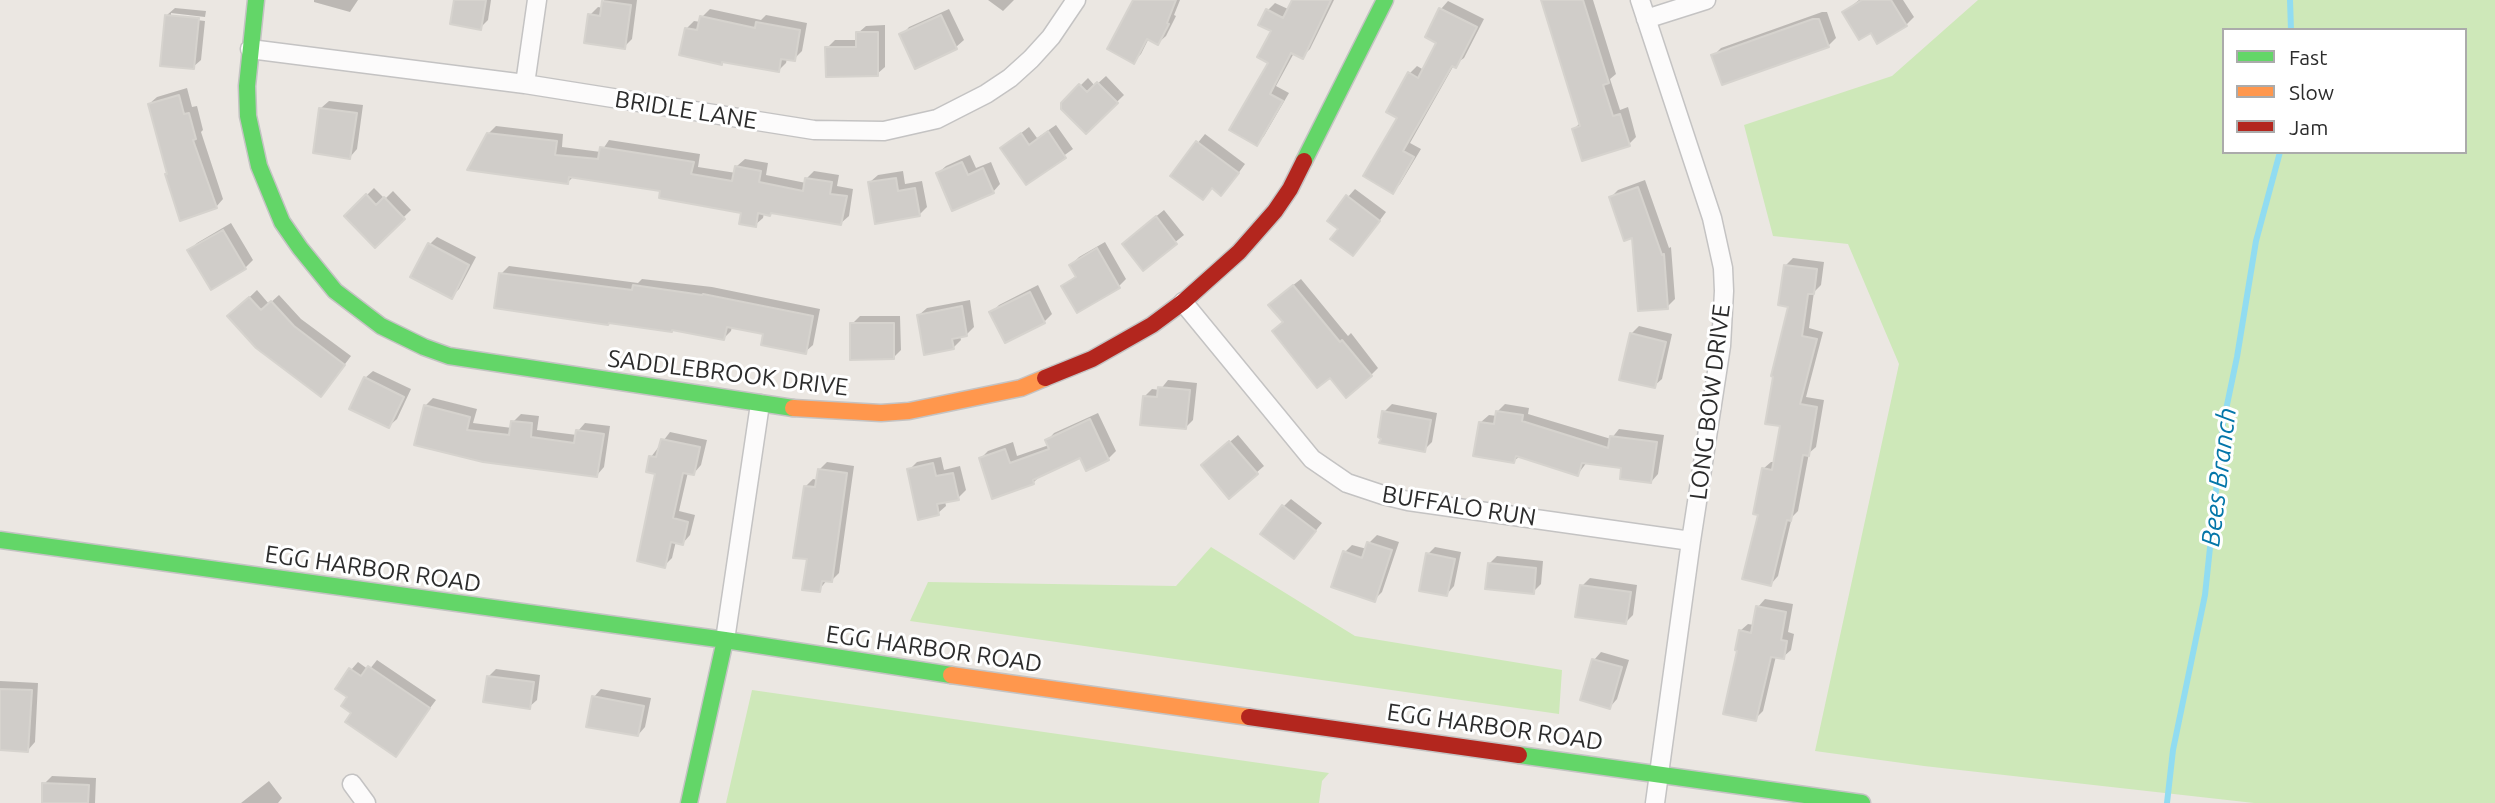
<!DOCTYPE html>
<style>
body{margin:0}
#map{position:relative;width:2495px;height:803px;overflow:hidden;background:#ebe7e2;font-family:Ubuntu,sans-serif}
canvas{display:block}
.legend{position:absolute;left:2222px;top:28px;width:245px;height:126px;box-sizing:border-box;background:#fff;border:2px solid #ababab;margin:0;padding:9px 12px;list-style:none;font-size:21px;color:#2c2c2c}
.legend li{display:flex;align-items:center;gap:14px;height:35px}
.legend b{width:35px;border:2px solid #ababab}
</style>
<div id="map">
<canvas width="2495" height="803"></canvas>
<ul class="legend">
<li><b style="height:9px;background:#63d668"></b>Fast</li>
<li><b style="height:9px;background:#ff974d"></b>Slow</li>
<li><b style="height:9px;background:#b3261e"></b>Jam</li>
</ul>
</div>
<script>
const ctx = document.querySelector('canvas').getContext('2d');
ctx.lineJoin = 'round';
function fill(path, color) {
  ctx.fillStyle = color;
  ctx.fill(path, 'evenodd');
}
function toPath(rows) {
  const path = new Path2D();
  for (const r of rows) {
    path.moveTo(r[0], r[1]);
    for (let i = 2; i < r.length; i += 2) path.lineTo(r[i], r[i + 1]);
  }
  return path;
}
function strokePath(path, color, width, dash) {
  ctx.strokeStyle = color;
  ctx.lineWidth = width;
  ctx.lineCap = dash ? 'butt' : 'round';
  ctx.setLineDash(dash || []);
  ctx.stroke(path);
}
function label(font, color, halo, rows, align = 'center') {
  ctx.font = font + ' Ubuntu,sans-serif';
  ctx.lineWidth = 6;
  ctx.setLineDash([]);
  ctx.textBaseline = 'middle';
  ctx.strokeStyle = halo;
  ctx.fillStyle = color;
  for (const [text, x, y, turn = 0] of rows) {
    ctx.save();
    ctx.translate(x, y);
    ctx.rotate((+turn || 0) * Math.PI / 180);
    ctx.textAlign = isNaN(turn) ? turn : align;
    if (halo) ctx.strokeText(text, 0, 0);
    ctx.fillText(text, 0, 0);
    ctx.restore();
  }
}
fill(toPath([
 [1978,0,2495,0,2495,803,2254,803,1924,766,1815,751,1899,364,1848,244,1773,236,1744,125,1892,76],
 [2224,30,2465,30,2465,152,2224,152],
 [1211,547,1355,636,1562,670,1559,714,910,621,928,582,1176,586],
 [752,690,1329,773,1322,781,1319,803,726,803]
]), '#cee8b9');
fill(toPath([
 [314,0,358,0,350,12,314,2],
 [456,0,491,0,488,20,480,28],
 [604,0,637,0,632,39,624,47,590,15,598,7,603,8],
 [988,0,1014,0,1003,11],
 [1135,0,1180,0,1174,15,1176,16,1166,36,1158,43,1149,38,1141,54,1133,62],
 [1294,0,1334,0,1310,49,1302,57,1294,53,1276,86,1289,93,1264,136,1257,144,1271,62,1273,30,1268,10,1275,3,1288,9],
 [1543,0,1593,0,1616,74,1610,79,1620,110,1628,107,1636,137,1629,144,1574,129,1581,122],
 [1859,0,1903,0,1914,17,1906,25,1872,30,1844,12],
 [1448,1,1484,19,1464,58,1454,65,1410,143,1421,149,1400,184,1392,192,1399,118,1410,73,1417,66,1424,70,1438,42,1427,36,1441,9],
 [175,8,206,11,205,17,171,13,171,17,205,21,201,60,193,67,167,15],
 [710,9,761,20,766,15,807,23,802,51,794,59,787,58,786,63,778,71,724,61,721,63,687,28,694,21,701,22,702,17],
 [949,9,964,40,956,47,902,35,909,27],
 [1822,12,1827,12,1836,38,1828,46,1713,56,1721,48],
 [885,25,885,67,877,74,827,48,835,40,858,40,858,33,866,26],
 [1106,76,1124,95,1086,132,1063,103,1088,78,1095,86],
 [187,88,192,107,197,106,203,130,201,132,223,199,216,207,169,173,149,104,157,97],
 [329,101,363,105,357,149,350,157,321,108],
 [1056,125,1073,149,1026,183,1002,148,1029,127,1037,138],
 [496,126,563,134,562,147,601,152,609,140,700,154,698,167,736,173,737,166,745,159,768,163,766,175,806,183,807,178,814,171,839,175,837,186,853,189,849,216,841,223,772,212,764,213,763,218,755,225,743,211,662,189,574,176,568,182,488,134],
 [1205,134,1245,164,1229,186,1213,187,1172,175],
 [970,155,976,168,991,162,1000,184,993,192,938,173,946,166],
 [903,171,905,184,922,181,927,207,919,215,870,182,878,175],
 [1645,180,1669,248,1671,247,1675,299,1667,307,1633,236,1611,197,1618,190],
 [374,188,385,199,393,191,411,210,375,245,346,216],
 [1355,189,1386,212,1360,247,1341,228,1348,197],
 [1164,210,1184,235,1143,268,1132,236],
 [231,223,253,260,245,268,189,251,197,243],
 [437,237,476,257,459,289,451,297,429,245],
 [1105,242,1126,279,1119,286,1063,286,1077,275,1071,265,1079,257],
 [1793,258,1824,262,1821,285,1814,292,1809,328,1823,332,1806,397,1824,400,1816,447,1809,453,1798,511,1792,517,1778,576,1771,584,1760,513,1763,469,1771,462,1776,462,1782,425,1791,305,1786,265],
 [509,266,638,283,642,279,712,287,820,309,813,345,805,352,765,333,732,326,731,331,723,339,501,274],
 [1301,279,1348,336,1351,333,1378,368,1371,375,1330,375,1284,322,1278,297],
 [1038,285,1052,314,1044,322,1006,341,992,312,999,305],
 [257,290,269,304,279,295,301,319,351,356,328,387,230,316],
 [970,300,974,327,967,334,960,336,961,340,953,348,919,315,927,308],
 [860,316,900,316,901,350,893,358,852,324],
 [1639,326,1672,334,1662,379,1654,386,1631,334],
 [373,371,411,389,397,419,389,426,365,378],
 [1168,380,1197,383,1193,420,1186,427,1144,397,1152,389,1160,390],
 [433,398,477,409,473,423,512,428,513,422,521,414,539,416,537,430,577,435,578,431,585,423,610,426,604,467,597,475,484,460,425,406],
 [1392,404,1437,413,1432,442,1424,450,1383,438,1384,412],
 [1505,404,1529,408,1528,414,1611,439,1619,429,1664,435,1658,474,1651,482,1623,466,1587,462,1578,474,1520,456,1514,461,1481,422,1489,415,1497,416,1497,412],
 [1098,413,1116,451,1108,459,1081,456,1041,475,1033,483,981,458,988,451,1013,442,1017,456,1049,445,1047,441,1054,433],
 [670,432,707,440,701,465,694,473,688,472,679,511,695,515,690,535,683,543,676,541,672,558,664,566,657,472,651,457],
 [1238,435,1264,466,1256,473,1211,458],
 [941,457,944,470,960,466,966,490,958,498,945,501,946,506,938,513,909,470,917,462],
 [827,462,854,466,839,573,831,581,827,580,819,590,809,558,805,487,813,479,818,480,819,470],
 [1291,499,1322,523,1294,557,1283,507],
 [1377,535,1399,542,1382,592,1374,600,1345,552,1352,545,1367,549,1369,543],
 [1435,547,1461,552,1454,586,1447,594,1428,554],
 [1497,556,1543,561,1541,584,1533,592,1489,564],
 [1590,578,1637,585,1633,615,1625,623,1582,586],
 [1765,599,1793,604,1788,632,1794,634,1791,650,1783,657,1776,656,1763,711,1755,719,1739,649,1740,631,1748,624,1754,625,1758,607],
 [1601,652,1629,660,1617,699,1610,707,1594,660],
 [377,660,436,700,396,754,353,712,350,696,351,670,358,662,369,670],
 [496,669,540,675,537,700,529,707,489,676],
 [0,681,38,683,35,742,28,750,0,749],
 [601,689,651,698,645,727,638,735,594,697],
 [52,776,96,778,95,803,43,803,44,784],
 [269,781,282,798,278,803,241,803]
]), '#0003');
strokePath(toPath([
 [2290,0,2291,30],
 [2167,803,2173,750,2205,595,2223,424,2237,357,2256,241,2280,152]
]), '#91dcf1', 6);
const building = toPath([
 [454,0,486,0,481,30,450,24,454,0],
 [1133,0,1176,0,1167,23,1169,24,1158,45,1147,39,1134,64,1107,49,1133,0],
 [1292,0,1331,0,1303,59,1291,53,1270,94,1283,101,1257,146,1229,130,1268,63,1257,57,1271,31,1258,25,1266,9,1283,18,1292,0],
 [1541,0,1583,0,1609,83,1603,85,1613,116,1620,114,1630,146,1582,161,1572,129,1580,126,1541,0],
 [1862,0,1891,0,1907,26,1877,44,1871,33,1859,40,1842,12,1862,0],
 [602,1,631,5,625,49,584,43,588,14,600,16,602,1],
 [1439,8,1477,27,1456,68,1452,66,1403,151,1414,157,1393,194,1363,176,1397,118,1386,112,1408,72,1418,78,1436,43,1425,37,1439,8],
 [165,15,199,18,194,69,160,66,165,15],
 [941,15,957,49,915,69,899,34,941,15],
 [700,16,755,28,756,22,800,30,795,61,781,59,779,72,722,62,722,65,679,55,685,28,697,30,700,16],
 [1813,19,1819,19,1829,47,1722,85,1711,55,1813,19],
 [856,32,878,32,878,76,826,77,825,47,856,47,856,32],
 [1097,82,1118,103,1086,134,1061,109,1061,103,1079,84,1087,92,1097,82],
 [179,95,184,114,189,113,196,139,193,140,217,208,180,221,165,174,167,174,148,104,179,95],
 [319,108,357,113,350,159,313,153,319,108],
 [1048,131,1066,158,1026,185,1000,148,1021,133,1029,145,1048,131],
 [487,133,557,141,555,155,598,159,600,147,694,162,691,174,732,181,735,166,761,171,759,182,803,191,805,178,832,182,830,194,847,196,841,225,771,213,770,216,758,213,756,227,739,224,741,213,659,198,660,191,569,177,568,184,467,170,487,133],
 [1196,141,1239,173,1221,196,1212,188,1203,200,1170,176,1196,141],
 [962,162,968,175,983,168,994,193,952,211,936,173,962,162],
 [896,178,898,191,915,188,920,216,875,224,868,182,896,178],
 [1638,187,1662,255,1664,254,1668,309,1638,311,1632,238,1624,241,1609,197,1638,187],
 [366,194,376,205,384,197,405,219,375,248,344,216,366,194],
 [1346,195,1380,221,1353,256,1330,239,1338,229,1327,221,1346,195],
 [1156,216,1177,244,1143,271,1122,244,1156,216],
 [223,230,246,269,211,290,187,250,223,230],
 [428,243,469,265,452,299,410,277,428,243],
 [1097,248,1120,288,1077,313,1061,286,1076,277,1069,265,1097,248],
 [1784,265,1817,269,1814,294,1808,294,1802,336,1817,339,1800,404,1817,407,1809,456,1803,455,1791,521,1787,520,1771,586,1742,579,1758,515,1753,514,1762,468,1772,470,1780,426,1765,424,1773,377,1771,376,1788,307,1778,305,1784,265],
 [499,273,632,290,633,285,702,295,703,294,813,316,806,354,761,345,763,334,727,327,724,340,672,330,672,332,609,323,608,325,494,308,499,273],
 [1293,285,1340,342,1342,340,1372,376,1346,398,1330,378,1317,388,1272,331,1283,322,1268,305,1293,285],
 [1030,292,1045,323,1005,343,989,312,1030,292],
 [249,297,261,310,271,301,294,326,345,365,321,397,256,348,227,316,249,297],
 [962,306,967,336,952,339,954,349,924,355,917,315,962,306],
 [850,323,894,323,894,359,850,360,850,323],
 [1630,333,1666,342,1655,388,1619,380,1630,333],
 [364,377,404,397,389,428,349,409,364,377],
 [1158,387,1190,390,1186,429,1140,425,1143,396,1157,397,1158,387],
 [424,405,470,417,467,430,509,435,511,421,532,423,531,437,574,443,576,430,604,434,597,477,483,462,414,445,424,405],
 [1382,411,1431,420,1425,452,1379,443,1381,439,1378,437,1382,411],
 [1496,411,1523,415,1522,421,1608,448,1610,436,1657,442,1651,483,1620,479,1621,468,1582,463,1578,476,1516,456,1514,463,1473,456,1479,422,1494,424,1496,411],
 [1090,419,1109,460,1086,471,1080,458,1033,480,1034,484,992,499,979,458,1005,449,1010,463,1049,449,1045,440,1090,419],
 [661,439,700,447,694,475,683,473,673,518,688,522,683,545,671,542,665,568,637,561,655,474,646,472,649,456,656,457,661,439],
 [1229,441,1258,474,1229,499,1201,465,1229,441],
 [933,463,936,476,953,473,959,500,937,504,939,515,918,520,907,469,933,463],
 [818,469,847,473,832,582,822,581,820,592,802,590,807,559,793,558,804,486,815,487,818,469],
 [1282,505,1316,531,1294,559,1260,534,1282,505],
 [1367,542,1392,550,1375,602,1331,587,1343,551,1362,558,1367,542],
 [1426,553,1455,559,1447,596,1419,591,1426,553],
 [1488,563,1536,568,1534,594,1485,589,1488,563],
 [1580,585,1631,592,1626,624,1575,617,1580,585],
 [1756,606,1786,612,1781,640,1787,641,1784,659,1771,657,1756,721,1723,714,1737,651,1735,650,1739,630,1751,633,1756,606],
 [1592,659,1622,667,1610,709,1580,700,1592,659],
 [368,666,430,708,396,757,345,722,351,713,341,706,347,697,335,689,349,668,361,676,368,666],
 [487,676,534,682,530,709,483,702,487,676],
 [0,689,32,690,28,752,0,750,0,689],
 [592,696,644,706,638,736,586,727,592,696],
 [42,783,89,785,88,803,42,803,42,783]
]);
fill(building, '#d0cdc9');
strokePath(building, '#d6d3ce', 2);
const street = toPath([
 [1640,0,1712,218,1723,268,1724,291,1721,346,1691,541,1655,803],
 [1646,19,1706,0],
 [250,49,525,84,814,130,884,131,937,119,986,94,1010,78,1031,59,1051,37,1076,0],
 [525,84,537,0],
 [1183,302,1312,459,1347,483,1383,495,1408,501,1691,541],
 [725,640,760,404],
 [352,784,366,803]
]);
const fast = toPath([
 [256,0,247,86,248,116,259,166,282,222,300,248,335,291,381,326,424,347,449,356,793,408],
 [1304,161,1385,0],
 [0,540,725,640,951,675],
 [1519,755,1862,803],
 [689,803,725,640]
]);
const slow = toPath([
 [793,408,881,413,909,411,1021,388,1045,378],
 [951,675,1249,717]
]);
const jam = toPath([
 [1045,378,1092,359,1152,325,1183,302,1239,252,1275,211,1290,189,1304,161],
 [1249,717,1519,755]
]);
strokePath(street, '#c4c3c3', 21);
strokePath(fast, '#c4c3c3', 19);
strokePath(slow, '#c4c3c3', 19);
strokePath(jam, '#c4c3c3', 19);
strokePath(street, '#fcfbfb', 18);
strokePath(fast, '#63d668', 16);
strokePath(slow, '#ff974d', 16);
strokePath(jam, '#b3261e', 16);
label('24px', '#2c2c2c', '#fff', [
 ["BRIDLE LANE",686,110,9],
 ["SADDLEBROOK DRIVE",728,373,7],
 ["LONG BOW DRIVE",1710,402,-83],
 ["BUFFALO RUN",1459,506,9],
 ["EGG HARBOR ROAD",373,569,8],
 ["EGG HARBOR ROAD",934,649,8],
 ["EGG HARBOR ROAD",1495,727,8]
]);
label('italic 26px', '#0476a9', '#fff', [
 ["Bees Branch",2219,477,-83]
]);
</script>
